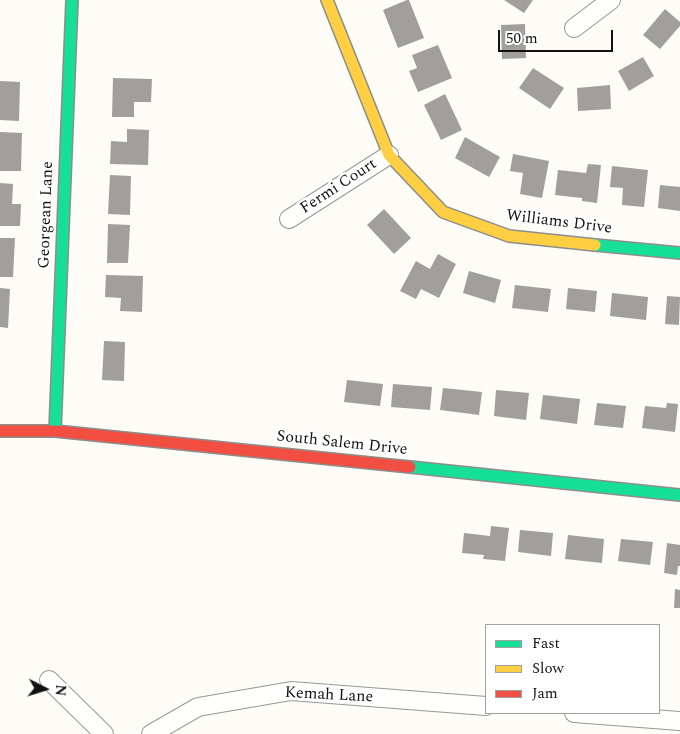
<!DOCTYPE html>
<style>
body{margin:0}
#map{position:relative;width:680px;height:734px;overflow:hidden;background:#fdfcf7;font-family:Spectral,serif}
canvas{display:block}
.legend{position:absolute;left:485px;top:624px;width:175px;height:90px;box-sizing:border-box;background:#fff;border:1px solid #a0a0a0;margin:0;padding:6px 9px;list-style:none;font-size:15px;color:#111}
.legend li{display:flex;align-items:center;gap:10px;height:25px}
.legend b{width:25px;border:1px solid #a0a0a0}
.north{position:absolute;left:20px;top:664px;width:50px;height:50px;-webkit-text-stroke:4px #fff;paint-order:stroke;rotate:95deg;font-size:14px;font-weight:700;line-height:20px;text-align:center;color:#111}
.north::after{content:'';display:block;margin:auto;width:18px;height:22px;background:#111;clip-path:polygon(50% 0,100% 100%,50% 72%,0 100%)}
.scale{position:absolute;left:498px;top:30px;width:115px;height:22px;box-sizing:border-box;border:2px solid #111;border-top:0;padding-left:6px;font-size:15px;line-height:18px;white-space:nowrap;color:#111;-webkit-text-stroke:4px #fff;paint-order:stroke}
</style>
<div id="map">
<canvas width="680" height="734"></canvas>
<ul class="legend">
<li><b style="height:6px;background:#16e098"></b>Fast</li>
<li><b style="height:6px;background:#ffcf43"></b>Slow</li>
<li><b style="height:6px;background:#f24e42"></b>Jam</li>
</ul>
<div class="north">N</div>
<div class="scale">50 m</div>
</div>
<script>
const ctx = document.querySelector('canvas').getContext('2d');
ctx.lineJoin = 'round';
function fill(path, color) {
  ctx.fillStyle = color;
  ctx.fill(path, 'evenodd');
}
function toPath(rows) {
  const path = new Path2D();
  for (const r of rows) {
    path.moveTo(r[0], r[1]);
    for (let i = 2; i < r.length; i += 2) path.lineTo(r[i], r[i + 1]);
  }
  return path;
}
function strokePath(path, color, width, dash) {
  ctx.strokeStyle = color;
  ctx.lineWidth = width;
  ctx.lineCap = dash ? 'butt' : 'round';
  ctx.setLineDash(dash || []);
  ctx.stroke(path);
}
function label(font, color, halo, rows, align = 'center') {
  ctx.font = font + ' Spectral,serif';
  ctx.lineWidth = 5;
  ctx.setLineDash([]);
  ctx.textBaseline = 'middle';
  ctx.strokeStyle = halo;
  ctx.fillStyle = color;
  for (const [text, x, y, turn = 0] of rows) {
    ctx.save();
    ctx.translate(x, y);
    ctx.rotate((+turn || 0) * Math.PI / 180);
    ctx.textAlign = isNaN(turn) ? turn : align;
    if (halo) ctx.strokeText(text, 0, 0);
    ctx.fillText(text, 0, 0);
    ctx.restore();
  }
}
fill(toPath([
 [407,0,409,0,424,38,398,48,383,10],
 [504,0,533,0,524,13],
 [665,9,680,22,680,26,660,49,643,35],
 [525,24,526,58,502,59,501,25],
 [438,45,452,78,418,92,409,71,417,68,412,55],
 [643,57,654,76,629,91,618,71],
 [533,68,564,88,550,109,519,88],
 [113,78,152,79,151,102,134,102,134,117,112,117],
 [0,81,20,82,19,121,0,120],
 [610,85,611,109,578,111,577,88],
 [445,94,462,130,441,140,424,105],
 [127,129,149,130,148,165,110,164,111,141,127,142],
 [0,132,22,133,21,171,0,171],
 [465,137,500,157,489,177,455,158],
 [513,154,549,161,542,198,520,194,523,173,510,171],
 [588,164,601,165,597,203,582,201,582,198,555,195,558,170,586,173],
 [612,166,648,170,644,207,622,205,623,188,610,187],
 [110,175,131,176,130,215,108,214],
 [0,183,13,184,12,204,21,204,20,226,0,226],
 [660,185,680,187,680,211,658,208],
 [384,209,411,238,394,254,367,225],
 [108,224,130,225,128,263,107,263],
 [0,238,15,238,13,277,0,277],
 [438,254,456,264,439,298,421,289,416,299,400,291,416,261,430,269],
 [469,271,501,280,495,303,463,293],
 [106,275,143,276,142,312,120,311,121,298,105,297],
 [515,285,551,289,548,312,512,308],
 [0,288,10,289,8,328,0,327],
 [568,288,597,291,595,312,566,309],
 [612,293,648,297,646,320,610,316],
 [667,296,680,297,679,325,665,324],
 [104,341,125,342,124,381,102,380],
 [347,380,383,384,380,406,344,402],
 [393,384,432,387,430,410,391,407],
 [443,388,482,392,479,415,440,410],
 [496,390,529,393,526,420,494,416],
 [543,395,580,399,577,424,540,419],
 [597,403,626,406,623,428,594,425],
 [667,403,678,404,675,432,642,428,645,406,666,408],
 [491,526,509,528,505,561,483,559,484,555,462,553,464,533,490,536],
 [520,530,553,533,551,556,518,552],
 [568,535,604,539,602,563,565,559],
 [621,539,653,542,650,565,618,561],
 [667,543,680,545,680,566,678,566,677,575,664,573],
 [675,589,680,590,680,608,674,608]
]), '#a19f9c');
const street = toPath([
 [574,28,611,0],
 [289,219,389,155],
 [49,680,104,734],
 [574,713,680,721],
 [151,734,198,707,291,691,486,706]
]);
const fast = toPath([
 [595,245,680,253],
 [55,431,72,0],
 [410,467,680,495]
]);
const slow = toPath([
 [327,0,389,155,443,212,509,236,595,245]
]);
const jam = toPath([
 [0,431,55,431,410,467]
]);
strokePath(street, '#979795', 20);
strokePath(fast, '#8e8d8b', 14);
strokePath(slow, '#8e8d8b', 14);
strokePath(jam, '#8e8d8b', 14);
strokePath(street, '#fffffe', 18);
strokePath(fast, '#16e098', 11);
strokePath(slow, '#ffcf43', 11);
strokePath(jam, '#f24e42', 11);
label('16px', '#111', '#fff', [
 ["Fermi Court",339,187,-33],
 ["Georgean Lane",47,215,-88],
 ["Williams Drive",559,223,7],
 ["South Salem Drive",342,444,6],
 ["Kemah Lane",329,696,3]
]);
</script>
